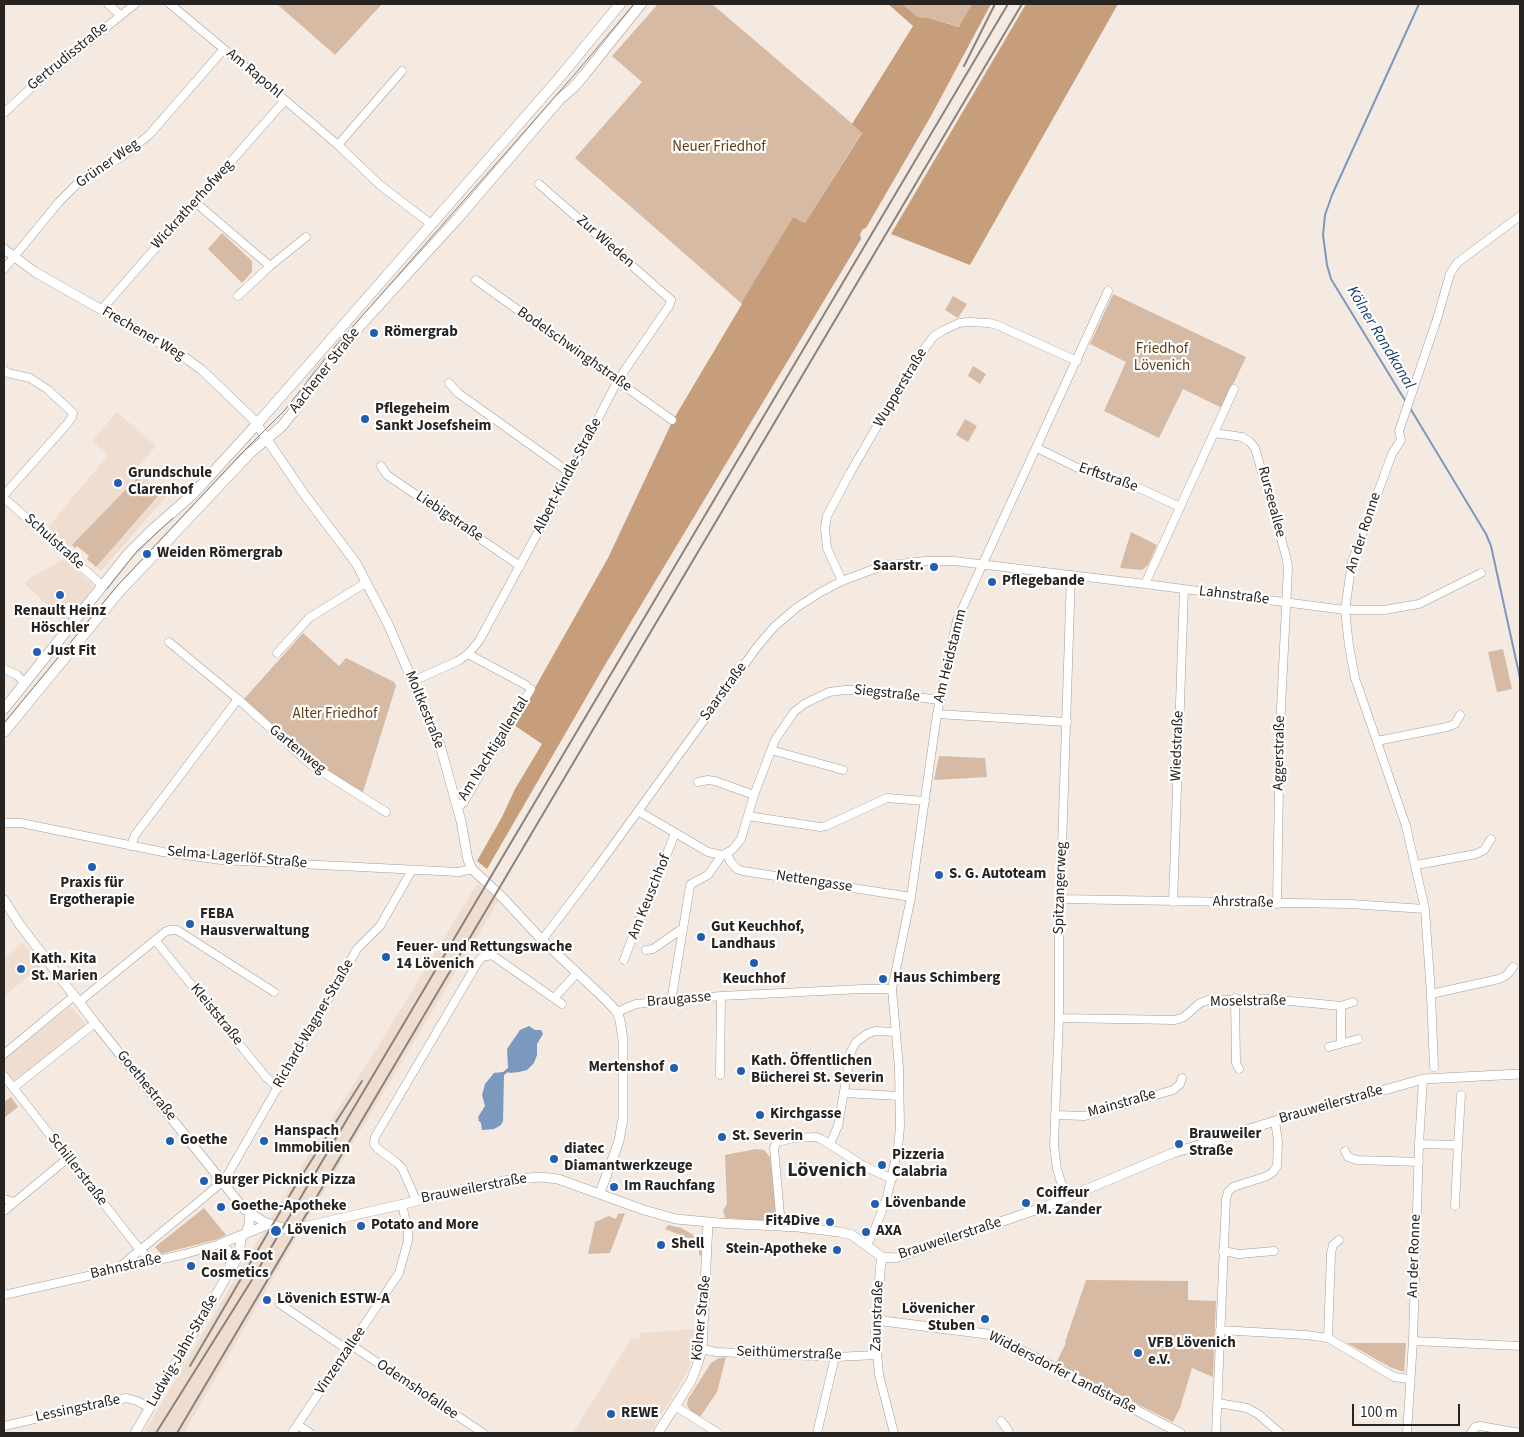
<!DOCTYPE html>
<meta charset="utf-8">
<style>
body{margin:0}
#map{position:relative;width:1524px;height:1437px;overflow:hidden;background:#f4eae1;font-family:"Source Sans 3",sans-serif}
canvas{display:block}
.frame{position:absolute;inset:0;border:5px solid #272320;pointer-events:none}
.scale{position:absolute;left:1352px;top:1404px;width:108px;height:22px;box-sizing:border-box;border:2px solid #272320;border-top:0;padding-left:6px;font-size:15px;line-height:18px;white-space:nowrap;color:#272320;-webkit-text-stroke:4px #fff;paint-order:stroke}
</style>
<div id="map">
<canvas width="1524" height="1437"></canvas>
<div class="frame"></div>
<div class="scale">100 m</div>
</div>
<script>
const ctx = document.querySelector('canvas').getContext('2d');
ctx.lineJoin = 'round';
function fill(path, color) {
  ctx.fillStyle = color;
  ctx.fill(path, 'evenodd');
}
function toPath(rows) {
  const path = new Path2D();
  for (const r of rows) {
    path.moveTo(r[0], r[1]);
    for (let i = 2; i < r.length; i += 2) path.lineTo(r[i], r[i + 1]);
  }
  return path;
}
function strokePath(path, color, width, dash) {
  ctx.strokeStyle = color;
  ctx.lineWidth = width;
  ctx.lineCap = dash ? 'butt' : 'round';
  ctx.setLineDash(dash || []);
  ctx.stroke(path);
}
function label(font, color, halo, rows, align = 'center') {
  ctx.font = font + ' "Source Sans 3",sans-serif';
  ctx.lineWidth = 4.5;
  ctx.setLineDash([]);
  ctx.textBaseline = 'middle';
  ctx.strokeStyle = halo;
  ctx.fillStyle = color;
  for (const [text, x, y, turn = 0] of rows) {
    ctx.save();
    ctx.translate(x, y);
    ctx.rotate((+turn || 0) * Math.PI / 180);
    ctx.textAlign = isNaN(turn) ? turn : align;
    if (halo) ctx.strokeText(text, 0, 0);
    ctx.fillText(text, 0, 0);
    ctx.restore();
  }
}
fill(toPath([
 [117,412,156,446,136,469,166,497,101,571,87,559,89,556,77,546,75,548,72,546,70,547,48,527,108,455,92,441],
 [64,559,92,584,93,587,67,623,25,584,30,578],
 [477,884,499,900,306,1221,184,1433,144,1433,310,1152,374,1053],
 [23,943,41,966,4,996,4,958],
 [71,1006,87,1026,15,1084,4,1069,4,1059],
 [699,1329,696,1345,688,1371,650,1433,573,1433,631,1339,640,1338,639,1333]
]), '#efded0');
fill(toPath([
 [277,4,382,4,335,55],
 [658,4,712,4,862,132,805,223,793,217,741,303,575,158,642,82,612,56],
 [902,4,972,4,960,27,929,18,918,17],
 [222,233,252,261,252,272,242,283,208,249],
 [1113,294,1246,357,1222,408,1183,389,1159,438,1104,411,1126,362,1090,344],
 [953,296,967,304,958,318,945,310],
 [973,366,986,374,980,384,968,376],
 [965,419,977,426,968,442,956,435],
 [137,478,158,496,96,567,87,559,89,556,77,546,75,548,72,545],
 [1131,532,1157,545,1148,565,1142,570,1120,568],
 [303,633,339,666,346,658,394,682,396,686,363,792,314,763,244,699],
 [1503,649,1512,689,1497,692,1488,652],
 [939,756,985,758,987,777,934,780],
 [11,1097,18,1107,4,1118,4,1102],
 [756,1149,764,1150,770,1157,776,1208,775,1214,768,1221,725,1218,723,1210,727,1204,725,1155],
 [204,1208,226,1235,218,1239,161,1254,155,1247],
 [625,1213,610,1253,588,1254,595,1222,609,1216,616,1219,618,1214],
 [668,1225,681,1228,692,1234,700,1244,702,1256,699,1255,699,1246,696,1241,665,1229],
 [1086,1280,1188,1281,1188,1300,1216,1301,1213,1377,1192,1368,1180,1408,1173,1422,1056,1363,1066,1343,1065,1342],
 [1347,1343,1406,1343,1404,1372,1390,1367],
 [726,1357,717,1392,700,1417,690,1410,687,1405,688,1399,711,1363,719,1358]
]), '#d7baa3');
fill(toPath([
 [888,4,902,4,918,17,929,18,959,27,972,4,991,4,931,116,866,228,863,229,860,234,861,239,605,665,487,869,477,861,502,817,515,789,542,744,514,725,608,558,673,420,742,304,741,303,793,217,805,223,862,133,852,124,913,26],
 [1026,4,1118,4,970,265,891,234]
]), '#c69e7c');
fill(toPath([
 [529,1026,535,1030,541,1030,543,1034,537,1044,537,1055,534,1063,527,1070,519,1072,510,1073,508,1072,504,1075,503,1121,501,1125,494,1129,482,1130,481,1123,478,1120,479,1119,478,1117,485,1106,482,1095,485,1084,494,1073,503,1072,508,1068,507,1049,520,1030]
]), '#7b98bf');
strokePath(toPath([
 [1406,402,1331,279,1327,265,1323,235,1325,215,1332,195,1419,4],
 [1410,408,1486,534,1491,546,1520,678]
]), '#7b98bf', 2);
const minor = toPath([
 [108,4,120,15],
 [170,4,285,100,338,145,380,185,431,224],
 [4,113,32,87,135,4],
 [338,145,402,71],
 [195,202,270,266],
 [4,269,59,202,79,182,123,156,149,135,224,49],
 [476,280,672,420],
 [238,296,270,266,306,237],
 [102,309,285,100],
 [4,370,8,373,30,378,36,382,47,389,73,413,72,417,68,423,4,495],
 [449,383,458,393,570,473],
 [1214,433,1242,437,1250,442,1255,448,1286,556,1288,568,1280,728,1277,904],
 [1037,448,1080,469,1139,488,1180,507],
 [381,466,387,475,520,566],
 [4,498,103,586],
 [842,581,827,548,825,528,827,516,850,473,887,409,919,356,934,336,944,330,959,323,969,322,989,323,997,325,1077,361],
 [1145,584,1234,389],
 [169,642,238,699],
 [277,653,309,618,367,582],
 [468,654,526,685],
 [4,669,17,675,25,683],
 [413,681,458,661,468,654,479,641,570,473,618,380,669,306,671,300,539,184],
 [937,714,1067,722],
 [1377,741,1447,727,1455,724,1460,715],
 [771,750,843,770],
 [698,782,708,780,715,781,754,795],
 [457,808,464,802,481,772,531,689],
 [638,811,708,852,722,855,732,850,741,839,754,795,775,740,794,712,804,704,829,692,845,690,860,690,940,700],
 [748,816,820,827,826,826,887,798,925,801],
 [4,823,21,823,163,852,221,860,459,872,472,869],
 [131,846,135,835,238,699,310,764,386,812],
 [727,853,730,861,737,869,743,871,911,897],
 [1416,865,1476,854,1484,850,1491,839],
 [1060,899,1350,904,1425,909],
 [1173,902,1184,590],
 [155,940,266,1077,278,1088],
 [542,940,596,869,757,647,774,627,796,608,821,592,842,581,882,566,925,561,954,561,1145,584,1345,610,1384,610,1419,604,1481,573],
 [646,950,653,949,683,928],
 [624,960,637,925,650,898,675,833],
 [1431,994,1499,979,1507,975,1513,967],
 [554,998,577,973],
 [1235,998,1236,1063,1239,1069],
 [79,1002,165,932,170,930,177,930,274,992],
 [671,1002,690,886,691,884,708,875,722,855],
 [617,1012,636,1004,721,996,862,989,892,989],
 [1059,1018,1175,1020,1184,1017,1200,1003,1208,1000,1270,999,1341,1006,1353,1002],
 [1341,1043,1341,1006],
 [1329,1047,1358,1039],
 [4,1054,74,996],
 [1434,1067,1431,994,1425,909,1406,826,1355,678,1349,646,1345,610,1352,562,1392,454,1401,440,1399,431,1437,319,1450,274,1457,263,1520,216],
 [720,1075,721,996],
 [4,1076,140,1250,152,1261],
 [13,1088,95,1023],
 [845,1093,899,1096],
 [1055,1115,1085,1116,1098,1112,1173,1090,1180,1084,1182,1078],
 [830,1144,838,1126,851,1051,856,1042,867,1034,875,1031,896,1032],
 [1419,1144,1458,1145,1455,1206],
 [1458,1145,1461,1095],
 [1345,1151,1348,1157,1357,1160,1419,1162],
 [1066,1198,1057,1169,1054,1145,1059,1018,1059,937,1071,575],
 [4,1199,14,1202],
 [416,1200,402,1168,397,1163,377,1148,374,1144,375,1137,478,962,482,957,492,955,562,1004],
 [4,1211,68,1158],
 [781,1226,774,1148,777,1142,793,1138,816,1137,821,1139,864,1166,892,1179],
 [866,1245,873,1234,887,1197,898,1148,900,1127,899,1068,892,989,911,897,937,714,957,620,1108,291],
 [1223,1251,1239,1254,1274,1251],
 [117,1269,202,1199,222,1182,228,1174,357,949,380,926,412,870],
 [4,1295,185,1254,220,1244],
 [280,1304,348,1350],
 [880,1319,875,1331,879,1375,894,1433],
 [1220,1330,1306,1335,1328,1338,1394,1377,1409,1379],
 [1328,1338,1331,1253,1333,1245,1339,1240],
 [1413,1341,1520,1346],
 [351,1345,483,1433],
 [702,1349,716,1352,835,1357,877,1355],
 [1218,1403,1247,1408,1258,1414,1280,1433],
 [675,1406,718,1433],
 [1001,1421,1008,1430,1009,1433],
 [298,1425,310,1433],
 [4,1426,126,1398,137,1401,150,1408],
 [292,1433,399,1273,408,1241,408,1232,402,1204],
 [817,1433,835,1357],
 [1216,1433,1226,1199,1228,1192,1233,1187,1267,1176,1273,1172,1277,1166,1278,1141,1275,1121],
 [1407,1433,1413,1341,1419,1144,1423,1079],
 [1471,1433,1475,1427,1480,1426,1520,1433]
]);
const tertiary = toPath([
 [4,249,35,272,183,356,202,370,253,419,304,494,356,563,388,624,440,745,461,821,468,860,472,869,503,898,542,940,606,1000,617,1012,620,1020,623,1040,623,1118,619,1141,600,1193],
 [4,900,20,925,95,1023,244,1209,264,1222,286,1229,303,1227,508,1180,540,1177,558,1179,644,1210,676,1219,719,1223,798,1227,839,1232,852,1235,882,1257,895,1258,1047,1206,1173,1153,1275,1121,1423,1079,1520,1074],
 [246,1233,249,1225,250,1213],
 [882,1257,880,1271,878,1316,883,1321,987,1334,998,1338,1180,1433],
 [230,1268,230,1256,228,1251,220,1244,269,1224],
 [135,1433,238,1257,242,1235],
 [658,1433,691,1381,697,1366,702,1349,708,1223]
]);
const secondary = toPath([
 [4,709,127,555,152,530,194,493,257,424,560,77,620,4],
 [4,732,118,593,250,453,282,426,294,411,321,370,348,339,458,218,560,99,574,87,585,74,641,4]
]);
strokePath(minor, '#a79d95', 9);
strokePath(tertiary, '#a79d95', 10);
strokePath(secondary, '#a79d95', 11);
strokePath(minor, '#fff', 8);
strokePath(tertiary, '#fff', 9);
strokePath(secondary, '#fff', 10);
strokePath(toPath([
 [107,589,137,551,173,518],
 [4,723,118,585,239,456,284,411,334,348,575,74,634,4]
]), '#8a837d', 1);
strokePath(toPath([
 [964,66,995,4],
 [190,1366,297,1183,362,1081],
 [156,1433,250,1283,1008,4],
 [177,1433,1022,4]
]), '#8a837d', 2);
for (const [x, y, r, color] of [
 [374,333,5,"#215eb0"],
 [365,419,5,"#215eb0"],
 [118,483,5,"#215eb0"],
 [147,554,5,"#215eb0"],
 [934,567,5,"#215eb0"],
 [992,582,5,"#215eb0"],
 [60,595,5,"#215eb0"],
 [37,652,5,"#215eb0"],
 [92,867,5,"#215eb0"],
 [939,875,5,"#215eb0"],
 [190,924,5,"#215eb0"],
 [701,937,5,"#215eb0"],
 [386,957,5,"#215eb0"],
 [754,963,5,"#215eb0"],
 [21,969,5,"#215eb0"],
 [883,979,5,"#215eb0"],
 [674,1068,5,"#215eb0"],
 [741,1071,5,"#215eb0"],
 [760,1115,5,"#215eb0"],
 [722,1137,5,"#215eb0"],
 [170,1141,5,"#215eb0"],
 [264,1141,5,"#215eb0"],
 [1179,1144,5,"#215eb0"],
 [554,1159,5,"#215eb0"],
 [882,1165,5,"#215eb0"],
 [204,1181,5,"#215eb0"],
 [614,1187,5,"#215eb0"],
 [1026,1203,5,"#215eb0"],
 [875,1204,5,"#215eb0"],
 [221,1207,5,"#215eb0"],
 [830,1222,5,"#215eb0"],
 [361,1226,5,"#215eb0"],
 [276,1231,6,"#215eb0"],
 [866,1232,5,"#215eb0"],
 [661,1245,5,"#215eb0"],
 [837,1250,5,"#215eb0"],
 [191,1266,5,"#215eb0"],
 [267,1300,5,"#215eb0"],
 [985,1319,5,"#215eb0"],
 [1138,1353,5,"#215eb0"],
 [611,1414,5,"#215eb0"]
]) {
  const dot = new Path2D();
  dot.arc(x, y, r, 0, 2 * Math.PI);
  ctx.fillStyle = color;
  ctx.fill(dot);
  strokePath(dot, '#fff', 2);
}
label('15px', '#272320', '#fff', [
 ["Gertrudisstraße",68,57,-39],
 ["Am Rapohl",254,74,40],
 ["Grüner Weg",108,164,-35],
 ["Wickratherhofweg",193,205,-48],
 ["Zur Wieden",605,242,41],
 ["Frechener Weg",143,334,30],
 ["Bodelschwinghstraße",574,350,35],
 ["Aachener Straße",325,371,-52],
 ["Wupperstraße",901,388,-59],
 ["Albert-Kindle-Straße",568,476,-62],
 ["Erftstraße",1108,478,19],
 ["Rurseeallee",1271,502,75],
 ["Liebigstraße",449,517,34],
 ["An der Ronne",1364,533,-72],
 ["Schulstraße",54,542,42],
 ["Lahnstraße",1234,596,7],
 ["Am Heidstamm",951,656,-76],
 ["Saarstraße",724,692,-54],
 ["Siegstraße",887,694,6],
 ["Moltkestraße",424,710,68],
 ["Wiedstraße",1178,746,-88],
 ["Am Nachtigallental",494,749,-58],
 ["Gartenweg",297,750,39],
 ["Aggerstraße",1280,753,-89],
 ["Selma-Lagerlöf-Straße",237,858,5],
 ["Nettengasse",814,882,9],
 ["Spitzangerweg",1061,888,-88],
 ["Am Keuschhof",650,897,-68],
 ["Ahrstraße",1243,903,1],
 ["Braugasse",679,1000,-5],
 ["Moselstraße",1248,1002,-1],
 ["Kleiststraße",216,1015,51],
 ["Richard-Wagner-Straße",314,1024,-60],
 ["Goethestraße",146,1086,51],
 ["Mainstraße",1122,1104,-16],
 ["Brauweilerstraße",1331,1105,-16],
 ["Schillerstraße",77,1170,52],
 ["Brauweilerstraße",474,1189,-11],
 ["Brauweilerstraße",950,1239,-18],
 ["An der Ronne",1415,1256,-88],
 ["Bahnstraße",126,1267,-13],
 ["Zaunstraße",878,1316,-88],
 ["Kölner Straße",702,1318,-84],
 ["Ludwig-Jahn-Straße",183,1351,-60],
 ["Seithümerstraße",789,1354,2],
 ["Vinzenzallee",341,1361,-56],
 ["Widdersdorfer Landstraße",1062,1373,27],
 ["Odemshofallee",417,1390,34],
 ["Lessingstraße",78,1409,-12]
]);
label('15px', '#643c14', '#fff', [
 ["Neuer Friedhof",719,148],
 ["Friedhof",1162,350],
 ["Lövenich",1162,367],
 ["Alter Friedhof",335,715]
]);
label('bold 15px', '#272320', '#fff', [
 ["Römergrab",384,333],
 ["Pflegeheim",375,410],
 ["Sankt Josefsheim",375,427],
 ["Grundschule",128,474],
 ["Clarenhof",128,491],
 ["Weiden Römergrab",157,554],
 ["Saarstr.",924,567,"right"],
 ["Pflegebande",1002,582],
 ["Renault Heinz",60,612,"center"],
 ["Höschler",60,629,"center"],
 ["Just Fit",47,652],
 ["S. G. Autoteam",949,875],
 ["Praxis für",92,884,"center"],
 ["Ergotherapie",92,901,"center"],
 ["FEBA",200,915],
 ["Hausverwaltung",200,932],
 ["Gut Keuchhof,",711,928],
 ["Landhaus",711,945],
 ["Feuer- und Rettungswache",396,948],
 ["14 Lövenich",396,965],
 ["Kath. Kita",31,960],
 ["St. Marien",31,977],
 ["Haus Schimberg",893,979],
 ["Keuchhof",754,980,"center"],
 ["Kath. Öffentlichen",751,1062],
 ["Bücherei St. Severin",751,1079],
 ["Mertenshof",664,1068,"right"],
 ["Kirchgasse",770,1115],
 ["Hanspach",274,1132],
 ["Immobilien",274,1149],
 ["Brauweiler",1189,1135],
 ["Straße",1189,1152],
 ["St. Severin",732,1137],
 ["Goethe",180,1141],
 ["diatec",564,1150],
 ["Diamantwerkzeuge",564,1167],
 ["Pizzeria",892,1156],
 ["Calabria",892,1173],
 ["Burger Picknick Pizza",214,1181],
 ["Im Rauchfang",624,1187],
 ["Coiffeur",1036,1194],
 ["M. Zander",1036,1211],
 ["Lövenbande",885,1204],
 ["Goethe-Apotheke",231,1207],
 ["Fit4Dive",820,1222,"right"],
 ["Potato and More",371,1226],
 ["Lövenich",287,1231],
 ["AXA",876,1232],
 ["Shell",671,1245],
 ["Stein-Apotheke",827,1250,"right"],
 ["Nail & Foot",201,1257],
 ["Cosmetics",201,1274],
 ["Lövenich ESTW-A",277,1300],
 ["Lövenicher",975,1310,"right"],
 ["Stuben",975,1327,"right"],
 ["VFB Lövenich",1148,1344],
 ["e.V.",1148,1361],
 ["REWE",621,1414]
], 'left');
label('italic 16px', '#183d70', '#fff', [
 ["Kölner Randkanal",1380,338,59]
]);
label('bold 20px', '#272320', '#fff', [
 ["Lövenich",827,1172]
]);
</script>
